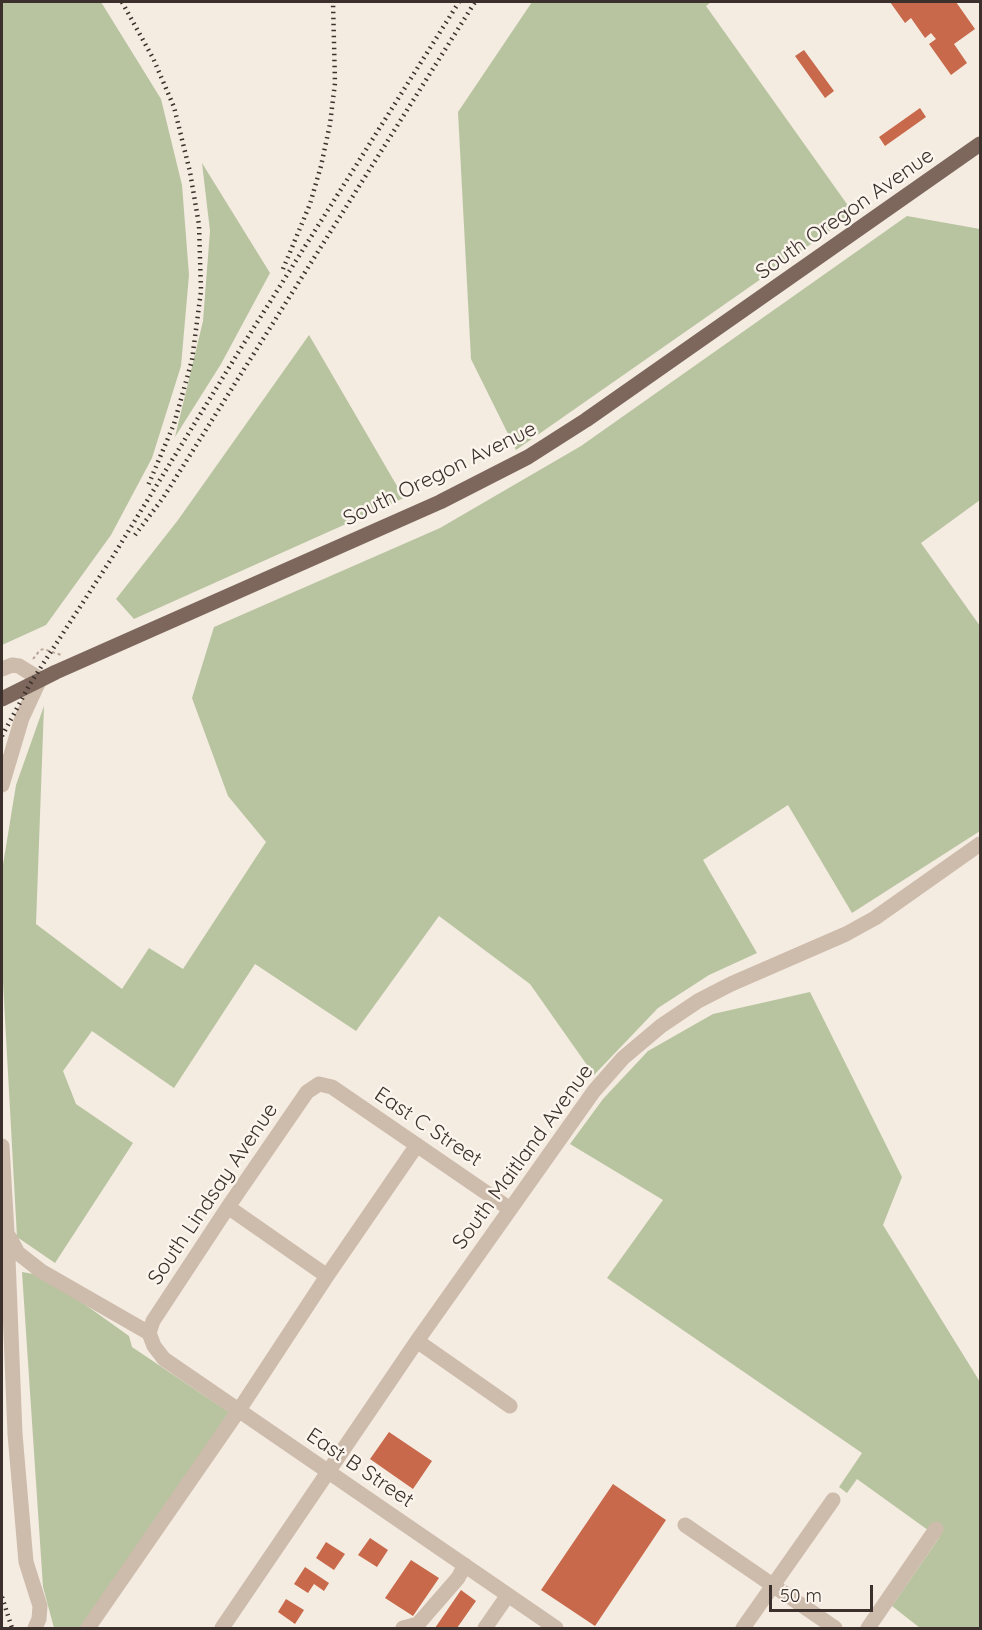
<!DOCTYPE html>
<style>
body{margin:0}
#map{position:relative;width:982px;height:1630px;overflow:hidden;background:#f4ebe1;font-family:Quicksand,sans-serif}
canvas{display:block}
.frame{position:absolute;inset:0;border:3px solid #3b302b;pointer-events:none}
.scale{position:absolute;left:769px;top:1585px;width:104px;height:27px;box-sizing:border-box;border:3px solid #3b302b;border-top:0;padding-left:8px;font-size:18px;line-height:21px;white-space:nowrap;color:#3b302b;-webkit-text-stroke:4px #fbf5ee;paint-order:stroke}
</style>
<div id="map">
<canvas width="982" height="1630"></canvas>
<div class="frame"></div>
<div class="scale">50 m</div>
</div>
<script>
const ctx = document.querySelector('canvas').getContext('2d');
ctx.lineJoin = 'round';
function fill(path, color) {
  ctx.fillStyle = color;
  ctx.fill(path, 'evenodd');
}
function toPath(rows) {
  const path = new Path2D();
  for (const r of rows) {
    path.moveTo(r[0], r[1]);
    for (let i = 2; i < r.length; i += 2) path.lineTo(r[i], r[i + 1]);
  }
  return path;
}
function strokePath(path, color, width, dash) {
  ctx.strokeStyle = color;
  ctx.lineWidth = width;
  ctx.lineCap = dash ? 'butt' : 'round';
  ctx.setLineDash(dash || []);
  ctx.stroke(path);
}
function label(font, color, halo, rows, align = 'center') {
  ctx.font = font + ' Quicksand,sans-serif';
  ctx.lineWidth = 5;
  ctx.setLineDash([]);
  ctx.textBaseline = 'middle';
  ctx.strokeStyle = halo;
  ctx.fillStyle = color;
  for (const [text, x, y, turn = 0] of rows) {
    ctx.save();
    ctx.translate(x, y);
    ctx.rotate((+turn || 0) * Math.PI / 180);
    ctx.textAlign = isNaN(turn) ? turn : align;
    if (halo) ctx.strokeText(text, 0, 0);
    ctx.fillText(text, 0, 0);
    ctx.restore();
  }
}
fill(toPath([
 [2,2,101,2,161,99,182,185,189,275,181,366,152,458,111,535,46,625,2,645],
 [532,2,711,2,706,6,854,214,516,450,471,359,458,112],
 [202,163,270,273,221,364,175,437,203,321,210,231],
 [907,216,980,229,980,500,921,543,980,626,980,831,852,913,788,805,703,860,757,953,709,975,658,1008,594,1075,530,984,439,916,356,1031,255,964,174,1088,92,1031,63,1071,76,1104,133,1143,55,1263,17,1237,2,964,2,871,16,785,44,706,36,924,122,989,149,948,183,969,266,842,228,796,192,698,214,627,440,528,581,446],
 [309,335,404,498,134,619,116,599,178,520],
 [810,992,902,1177,883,1225,980,1382,980,1628,920,1628,892,1606,939,1538,857,1479,847,1493,839,1487,862,1453,607,1278,663,1200,570,1144,603,1099,648,1051,713,1014],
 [22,1272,45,1276,129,1336,132,1347,230,1413,82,1628,54,1628,43,1587]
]), '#b8c4a0');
fill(toPath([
 [890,2,956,2,975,29,954,44,967,63,951,75,929,44,936,39,931,33,925,38,911,18,905,23],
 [804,50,834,91,825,98,795,56],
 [920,108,926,117,885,146,879,137],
 [389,1432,432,1461,413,1489,370,1459],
 [613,1484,666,1520,595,1626,541,1590],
 [370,1538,388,1550,377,1567,358,1555],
 [326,1542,345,1554,334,1570,316,1558],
 [411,1560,439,1578,413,1616,385,1598],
 [305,1567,329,1583,324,1591,314,1584,308,1593,294,1584],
 [461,1590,476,1601,457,1628,435,1628],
 [286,1599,304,1610,295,1624,278,1612]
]), '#c8694b');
strokePath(toPath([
 [33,659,40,650,44,649,61,655]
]), '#b9a596', 2, [3, 3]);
strokePath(toPath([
 [2,669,12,665,19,666,40,679,22,718,2,785],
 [2,1146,7,1233,15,1434,26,1562,40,1606,39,1619,35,1628],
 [228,1207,327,1276],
 [10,1238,18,1253,41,1271,149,1333],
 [149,1333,153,1321,228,1207,307,1092,319,1084,332,1087,510,1209],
 [149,1333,154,1346,164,1359,556,1628],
 [417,1341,510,1406],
 [685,1525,835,1628],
 [88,1628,239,1410,327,1276,417,1145],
 [222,1628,417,1341,594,1091,623,1058,661,1026,698,1001,731,984,846,934,875,918,980,844],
 [403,1628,418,1624,458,1578,465,1565],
 [485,1628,508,1595],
 [743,1628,833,1500],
 [868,1628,936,1529]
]), '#cdbbac', 15);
strokePath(toPath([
 [2,699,56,672,440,502,528,457,586,420,980,144]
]), '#7d675c', 15);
strokePath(toPath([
 [122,2,153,58,174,107,190,172,199,225,201,291,192,360,174,424,147,488],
 [283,269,310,204,321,166,330,124,335,83,333,2],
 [135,535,163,498,475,2],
 [2,736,30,684,115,553,241,348,459,2],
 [2,1597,12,1628]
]), '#3b302b', 4.5, [1.5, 4.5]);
label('21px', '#3b302b', '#fbf5ee', [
 ["South Oregon Avenue",845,214,-35],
 ["South Oregon Avenue",440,474,-26],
 ["East C Street",428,1127,34],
 ["South Maitland Avenue",523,1157,-54],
 ["South Lindsay Avenue",213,1194,-56],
 ["East B Street",360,1468,34]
]);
</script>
